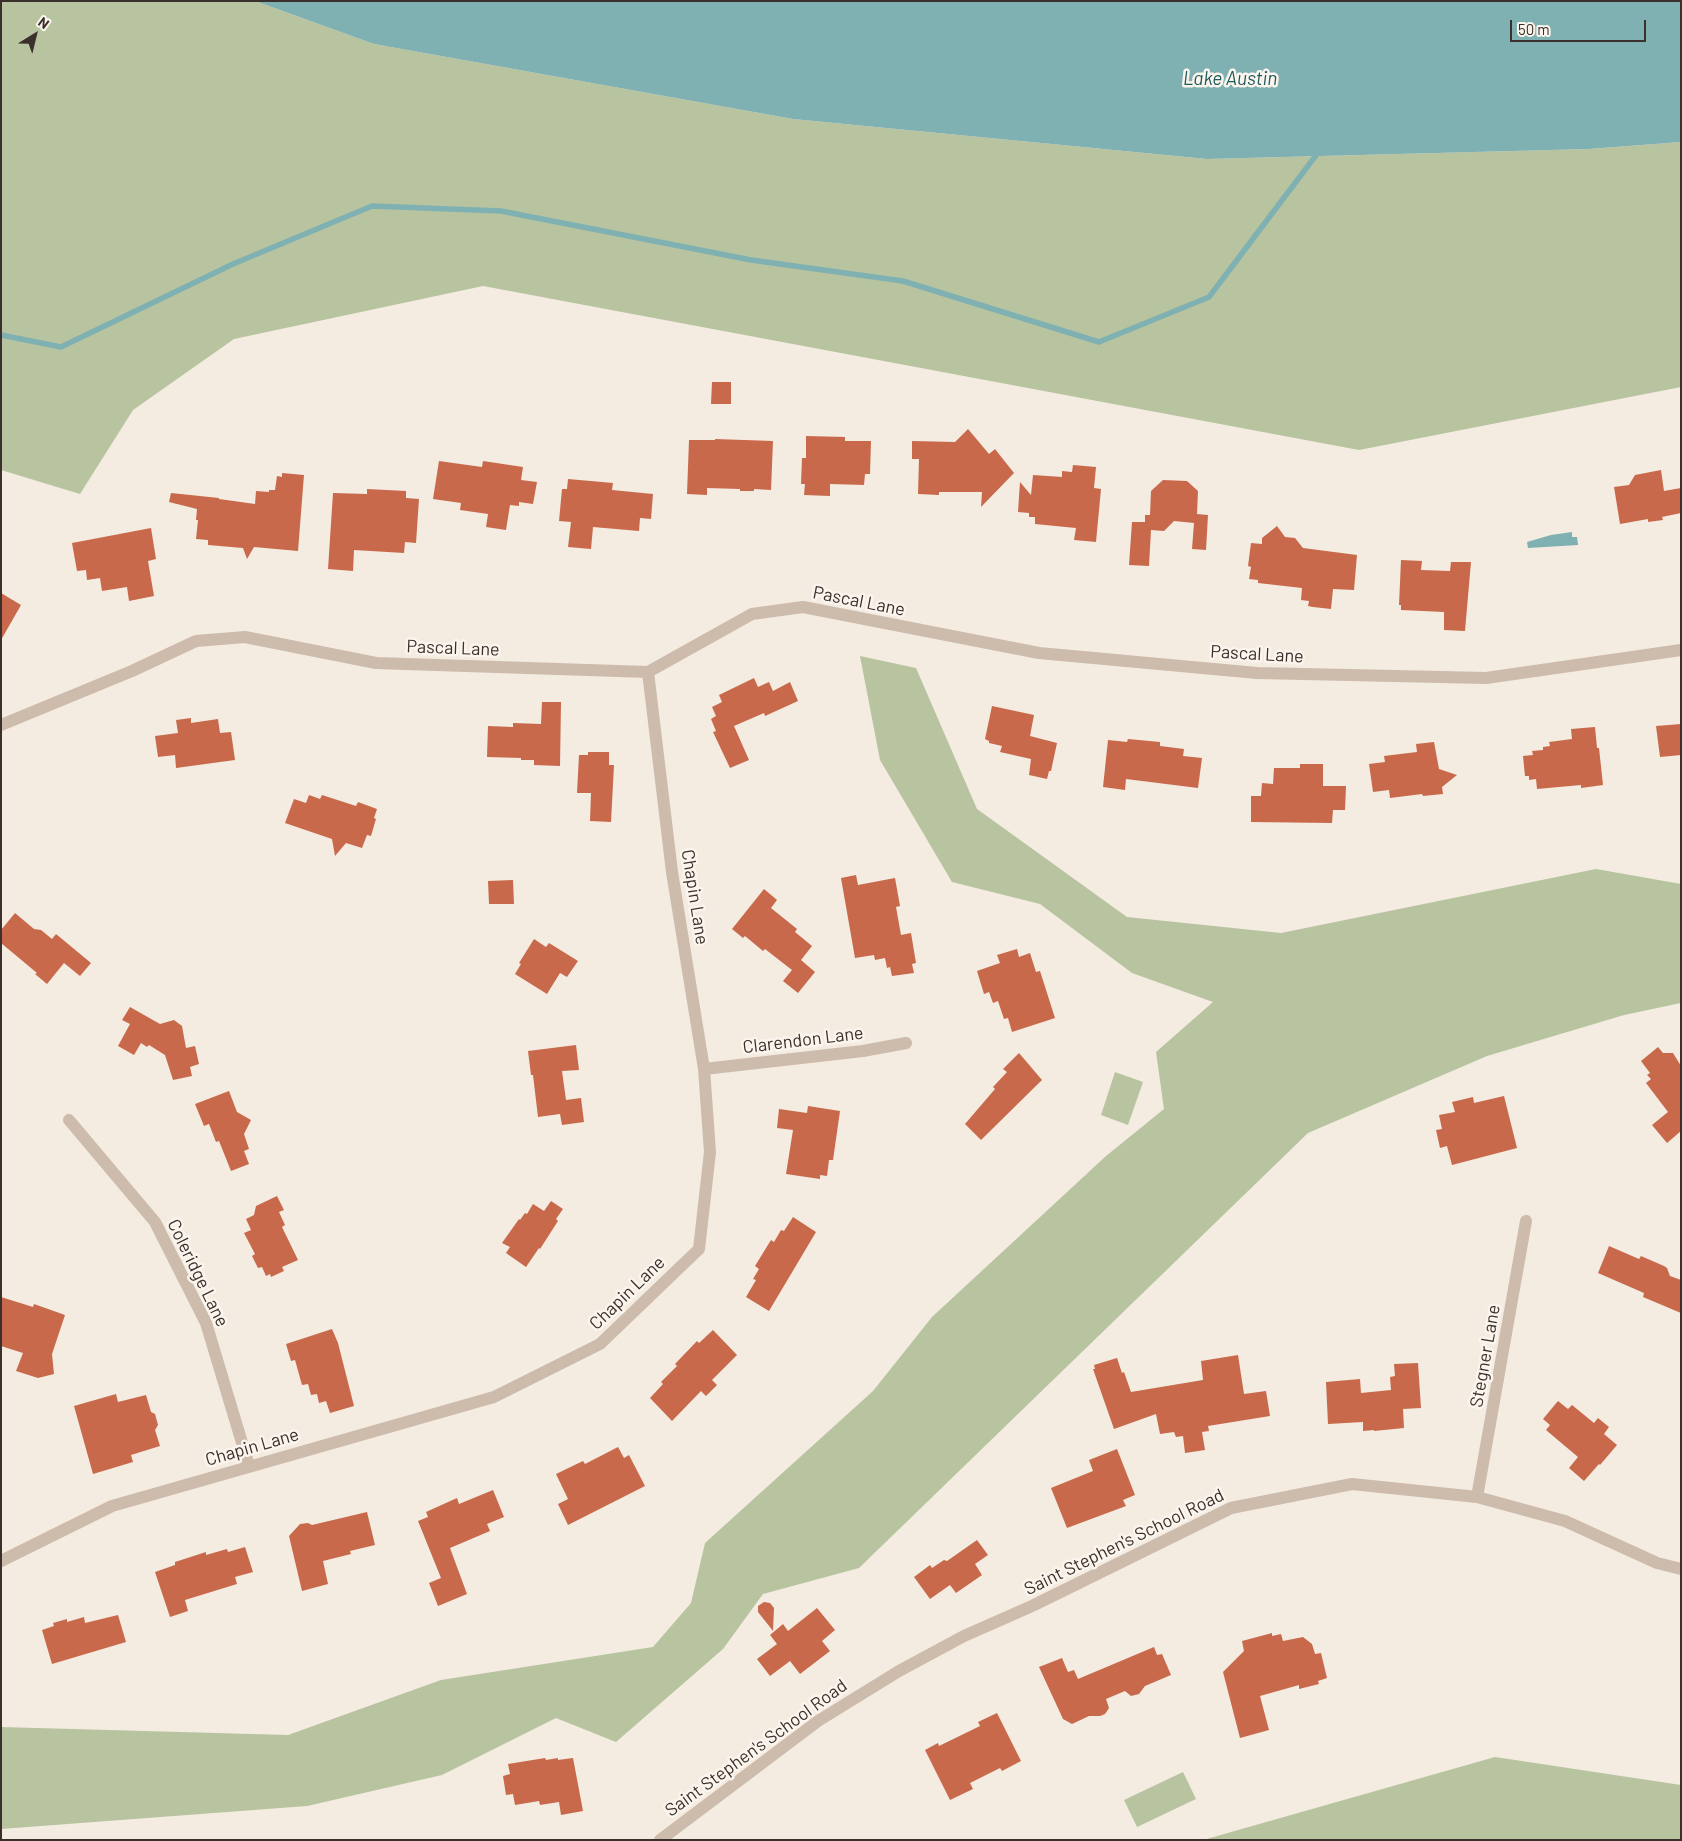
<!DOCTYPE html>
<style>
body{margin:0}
#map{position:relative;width:1682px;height:1841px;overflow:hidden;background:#f4ebe1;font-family:Barlow,sans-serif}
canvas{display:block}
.frame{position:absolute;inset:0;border:2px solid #3b302b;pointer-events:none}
.north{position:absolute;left:10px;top:10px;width:50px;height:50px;-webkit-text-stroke:4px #fbf5ee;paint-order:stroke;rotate:36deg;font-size:14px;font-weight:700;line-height:20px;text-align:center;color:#3b302b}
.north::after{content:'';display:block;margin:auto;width:18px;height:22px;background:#3b302b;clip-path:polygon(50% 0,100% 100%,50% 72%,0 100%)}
.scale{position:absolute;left:1510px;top:20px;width:136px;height:22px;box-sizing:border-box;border:2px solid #3b302b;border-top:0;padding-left:6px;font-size:15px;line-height:18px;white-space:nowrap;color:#3b302b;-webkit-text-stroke:4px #fbf5ee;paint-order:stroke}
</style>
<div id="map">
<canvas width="1682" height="1841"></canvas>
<div class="frame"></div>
<div class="north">N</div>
<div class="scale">50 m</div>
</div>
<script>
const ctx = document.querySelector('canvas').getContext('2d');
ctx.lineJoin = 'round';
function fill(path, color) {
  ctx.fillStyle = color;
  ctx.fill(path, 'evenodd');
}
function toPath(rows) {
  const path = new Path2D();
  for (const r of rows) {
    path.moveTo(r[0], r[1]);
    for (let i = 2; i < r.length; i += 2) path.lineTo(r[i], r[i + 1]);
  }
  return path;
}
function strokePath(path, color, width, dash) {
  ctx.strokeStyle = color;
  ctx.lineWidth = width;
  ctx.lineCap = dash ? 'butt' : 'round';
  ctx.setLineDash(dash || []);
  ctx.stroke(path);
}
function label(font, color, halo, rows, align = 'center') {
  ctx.font = font + ' Barlow,sans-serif';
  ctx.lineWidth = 5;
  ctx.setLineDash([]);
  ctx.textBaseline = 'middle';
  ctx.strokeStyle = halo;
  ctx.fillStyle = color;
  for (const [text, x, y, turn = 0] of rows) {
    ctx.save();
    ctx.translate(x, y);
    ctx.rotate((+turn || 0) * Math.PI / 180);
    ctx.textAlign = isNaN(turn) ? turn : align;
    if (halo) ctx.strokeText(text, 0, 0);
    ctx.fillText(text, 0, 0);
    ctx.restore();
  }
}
fill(toPath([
 [1,1,255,1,374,44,793,119,1207,159,1589,149,1681,142,1681,387,1359,450,483,286,234,339,133,410,80,494,1,470],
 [860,656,916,668,977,809,1127,917,1281,933,1596,869,1681,884,1681,1003,1624,1015,1487,1056,1308,1133,859,1568,763,1594,723,1649,616,1742,556,1718,442,1775,307,1806,1,1829,1,1727,288,1735,441,1680,653,1647,691,1603,705,1543,873,1391,932,1317,1106,1156,1164,1109,1156,1052,1213,1002,1132,973,1040,904,952,882,880,760],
 [1115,1072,1143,1082,1128,1125,1101,1115],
 [1495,1757,1681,1785,1681,1840,1203,1840],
 [1183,1772,1196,1799,1137,1827,1124,1800]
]), '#b8c4a0');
fill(toPath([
 [255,1,1681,1,1681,142,1589,149,1207,159,793,119,374,44],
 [1572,532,1572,537,1577,537,1578,545,1528,548,1527,542,1551,535]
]), '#7fb0b2');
strokePath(toPath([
 [1,335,61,347,233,264,372,206,501,211,751,260,903,281,1099,342,1209,297,1320,150]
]), '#7fb0b2', 5.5);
fill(toPath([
 [712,382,731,382,731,404,711,404],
 [968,429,989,454,995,449,1014,473,981,507,982,492,939,492,939,495,918,494,919,459,912,459,912,441,955,442],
 [806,436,845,437,845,441,871,441,870,474,865,474,864,485,830,484,830,496,804,495,805,484,801,484,802,458,806,458],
 [715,439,773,441,771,490,754,489,754,491,740,491,740,489,707,488,707,495,687,494,689,440,715,440],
 [439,461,482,467,483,461,523,467,521,480,537,482,533,504,519,502,519,506,510,505,506,530,486,527,488,514,460,510,461,503,433,499],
 [1073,465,1096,467,1094,488,1101,489,1096,542,1074,540,1076,528,1035,524,1035,517,1029,517,1029,513,1018,512,1020,482,1031,495,1033,475,1062,477,1062,471,1072,472],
 [1661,470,1664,491,1681,488,1681,513,1662,517,1663,520,1648,522,1648,519,1620,524,1614,487,1629,485,1635,475],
 [282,473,304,475,298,551,254,547,247,559,243,548,208,545,208,540,196,539,198,520,196,520,197,509,169,502,171,493,219,498,219,499,255,504,256,491,269,492,269,490,275,490,277,476,282,477],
 [568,479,613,483,612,490,653,494,651,519,640,518,639,531,593,527,591,549,568,547,571,522,559,521,562,489,567,489],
 [1163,480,1187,481,1198,491,1197,514,1208,515,1206,550,1192,549,1194,523,1174,521,1164,531,1151,530,1149,566,1129,565,1132,522,1145,522,1145,515,1150,515,1151,491],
 [367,489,406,491,406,498,419,499,416,543,405,542,404,553,354,550,353,571,328,569,333,493,367,494],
 [1277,526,1285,537,1295,538,1303,548,1357,555,1354,590,1333,589,1331,609,1313,607,1308,606,1309,601,1301,600,1302,588,1258,583,1258,580,1249,579,1251,567,1248,566,1251,543,1262,544,1262,538],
 [151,528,156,559,148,561,154,596,129,601,127,587,102,591,100,578,87,580,86,570,77,571,72,543],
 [1401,560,1422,561,1421,570,1450,571,1451,562,1471,562,1465,631,1444,630,1444,612,1401,610,1401,605,1399,605],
 [1,593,21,605,1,640],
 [754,678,758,687,769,682,773,691,790,682,798,701,765,716,764,713,734,726,749,760,730,768,713,732,716,731,711,719,716,716,712,707,722,702,719,695],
 [542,702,561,702,560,766,534,765,534,760,521,760,521,758,487,757,488,726,513,727,513,723,541,724],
 [992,706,1034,715,1030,736,1057,743,1051,771,1049,771,1047,779,1029,775,1031,759,1000,752,1002,746,989,743,989,741,985,739],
 [191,718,191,723,218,719,220,733,231,732,235,760,176,768,175,755,158,757,155,736,178,733,176,720],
 [1681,724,1681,755,1660,757,1656,726],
 [1595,727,1597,748,1599,748,1603,785,1581,788,1581,785,1537,789,1536,779,1529,780,1529,776,1525,776,1523,756,1533,755,1532,751,1543,750,1543,747,1550,746,1549,742,1572,739,1571,729],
 [1128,739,1160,742,1160,746,1184,749,1183,756,1202,758,1198,788,1126,779,1125,790,1103,787,1108,740,1127,742],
 [1434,742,1439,769,1457,775,1442,787,1443,794,1423,796,1422,794,1390,798,1389,790,1373,792,1369,764,1385,762,1384,756,1417,752,1416,744],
 [588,752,609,752,609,765,614,765,611,822,590,821,591,793,577,793,579,755,588,755],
 [1300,764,1323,764,1323,786,1346,786,1345,810,1333,810,1332,823,1251,822,1251,796,1261,796,1262,783,1273,784,1274,768,1300,768],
 [309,795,320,799,322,795,356,806,358,802,377,809,374,818,376,819,371,836,367,835,362,848,346,843,335,856,332,839,285,823,294,799,306,803],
 [856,875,858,885,895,878,900,906,896,907,901,935,911,933,916,963,912,964,914,973,892,976,890,967,887,968,885,958,875,960,874,955,855,958,841,878],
 [513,880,514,904,489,904,488,881],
 [764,889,777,900,771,908,797,929,795,932,812,946,801,960,815,972,798,993,783,981,792,970,765,949,763,951,745,936,743,938,732,929],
 [15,913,34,929,41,930,52,939,56,934,91,963,80,976,64,963,47,984,35,974,37,973,1,943,1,930],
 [534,939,546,947,549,943,578,961,567,977,560,973,547,994,515,974,521,964,519,963],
 [1017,949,1019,957,1030,953,1036,972,1040,971,1055,1018,1012,1032,1008,1018,1004,1019,998,1001,993,1003,989,992,984,994,977,971,1000,963,997,955],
 [130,1007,160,1024,174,1020,182,1026,186,1048,195,1046,199,1064,190,1067,192,1076,173,1080,165,1055,149,1045,147,1047,141,1043,134,1055,118,1046,130,1024,122,1020],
 [576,1045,579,1070,562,1071,566,1100,581,1098,584,1122,562,1125,560,1114,538,1117,533,1075,531,1075,528,1051],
 [1658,1047,1663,1053,1673,1053,1681,1066,1681,1131,1667,1143,1652,1125,1668,1112,1646,1083,1651,1079,1647,1075,1650,1073,1641,1061],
 [1019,1053,1042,1080,981,1140,965,1124,995,1089,993,1087,1007,1072,1003,1069],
 [229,1091,237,1112,251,1120,244,1134,249,1149,244,1151,249,1164,231,1171,219,1141,216,1142,209,1124,204,1126,195,1104],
 [1504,1096,1517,1148,1452,1165,1447,1146,1440,1148,1436,1130,1442,1129,1439,1115,1455,1112,1452,1102,1473,1097,1474,1103],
 [808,1106,840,1111,833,1160,829,1160,827,1176,820,1175,820,1179,786,1174,793,1130,777,1128,779,1109,807,1113],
 [277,1196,284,1210,279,1212,285,1225,282,1227,298,1260,282,1267,284,1271,271,1277,270,1274,266,1276,262,1267,258,1268,252,1256,255,1254,244,1233,251,1230,246,1219,254,1215,256,1206],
 [551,1201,563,1209,556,1219,558,1221,540,1249,539,1248,526,1267,506,1253,510,1247,502,1243,519,1219,520,1220,525,1213,527,1214,533,1204,544,1211],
 [793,1217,816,1232,769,1311,746,1297,756,1280,753,1279,759,1269,755,1266,771,1240,774,1242,781,1230,784,1231],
 [1609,1246,1639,1259,1641,1256,1664,1266,1667,1268,1670,1276,1681,1280,1681,1313,1643,1297,1644,1293,1598,1273],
 [1,1297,33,1307,34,1304,65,1315,52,1354,54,1374,38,1378,16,1371,23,1353,1,1346],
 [332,1329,338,1343,354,1406,330,1413,326,1401,319,1403,317,1394,311,1395,308,1384,302,1385,295,1360,291,1361,286,1344],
 [713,1330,737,1355,712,1380,717,1385,706,1396,701,1391,672,1421,650,1398,663,1384,661,1382,677,1366,675,1364,697,1341,699,1343],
 [1238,1355,1244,1394,1266,1391,1270,1416,1208,1426,1209,1431,1202,1432,1205,1450,1185,1453,1183,1436,1176,1437,1174,1432,1160,1434,1156,1414,1114,1429,1093,1369,1095,1369,1094,1365,1117,1358,1122,1373,1124,1372,1131,1392,1203,1380,1201,1361],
 [1418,1363,1421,1408,1403,1409,1404,1428,1374,1431,1374,1430,1363,1431,1363,1422,1328,1424,1326,1382,1360,1379,1361,1393,1391,1390,1390,1377,1395,1376,1394,1364],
 [116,1394,118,1402,146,1395,151,1412,155,1414,158,1425,155,1430,160,1446,131,1455,133,1462,93,1474,74,1406],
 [1558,1401,1568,1409,1572,1405,1594,1423,1598,1418,1609,1427,1604,1434,1617,1445,1600,1465,1599,1464,1584,1481,1569,1468,1578,1457,1546,1430,1550,1425,1543,1419],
 [618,1447,624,1458,629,1455,645,1486,568,1525,558,1504,568,1499,556,1474,583,1461,585,1464],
 [1117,1449,1135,1495,1123,1500,1126,1506,1067,1528,1051,1488,1093,1471,1089,1460],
 [493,1490,504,1517,487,1524,490,1531,450,1548,467,1594,438,1606,429,1583,441,1578,418,1521,428,1517,426,1512,457,1498,459,1504],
 [367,1512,375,1545,350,1551,351,1554,323,1561,328,1584,302,1591,289,1536,300,1524,308,1523,312,1525],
 [977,1540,988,1555,975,1564,982,1575,956,1593,950,1585,930,1599,914,1577,930,1565,932,1568,944,1560,947,1561],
 [245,1547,253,1572,235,1577,237,1584,185,1600,188,1611,170,1617,155,1572,175,1565,175,1562,206,1552,206,1555,227,1549,228,1552],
 [764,1602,770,1603,774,1608,773,1631,758,1612,758,1606],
 [817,1608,835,1630,822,1641,830,1651,800,1674,790,1661,770,1676,757,1659,777,1644,770,1635,783,1624,788,1631],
 [118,1615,126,1642,52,1664,42,1630,54,1626,53,1623,67,1619,67,1622,84,1617,85,1623],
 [1272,1633,1272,1636,1281,1634,1283,1641,1303,1637,1312,1644,1315,1654,1321,1653,1327,1678,1318,1681,1319,1684,1299,1689,1299,1685,1260,1696,1269,1730,1240,1738,1223,1672,1244,1651,1242,1641],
 [1154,1647,1157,1655,1162,1654,1171,1675,1145,1686,1139,1694,1131,1696,1125,1691,1106,1699,1109,1708,1105,1714,1100,1716,1089,1716,1072,1724,1063,1719,1039,1667,1062,1658,1068,1672,1074,1670,1078,1679],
 [997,1713,1021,1761,1002,1771,1000,1768,970,1783,973,1789,950,1800,925,1750,938,1743,939,1746,980,1726,978,1722],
 [545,1758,546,1760,558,1758,558,1760,573,1758,583,1811,561,1815,559,1802,540,1805,539,1801,515,1805,513,1794,506,1795,503,1776,510,1774,508,1764]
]), '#c8694b');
strokePath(toPath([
 [1,725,132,671,196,641,245,637,376,663,648,672,752,614,803,607,1039,653,1257,673,1486,678,1681,650],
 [704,1069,863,1051,906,1043],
 [69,1120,155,1222,206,1323,249,1466],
 [1477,1497,1526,1221],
 [1,1561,112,1506,494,1397,600,1344,699,1249,710,1152,704,1069,672,872,648,672],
 [660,1840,818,1721,899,1671,964,1636,1032,1606,1231,1508,1352,1484,1477,1497,1565,1521,1657,1563,1681,1569]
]), '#cdbbac', 12);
label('18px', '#3b302b', '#fbf5ee', [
 ["Pascal Lane",859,601,11],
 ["Pascal Lane",453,648,2],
 ["Pascal Lane",1257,654,3],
 ["Chapin Lane",695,897,81],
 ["Clarendon Lane",803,1040,-7],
 ["Coleridge Lane",198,1273,64],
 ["Chapin Lane",627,1293,-44],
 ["Stegner Lane",1485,1356,-80],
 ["Chapin Lane",252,1447,-16],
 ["Saint Stephen's School Road",1124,1542,-26],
 ["Saint Stephen's School Road",756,1748,-36]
]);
label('italic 19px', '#1f5a5e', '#fbf5ee', [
 ["Lake Austin",1230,79]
]);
</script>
